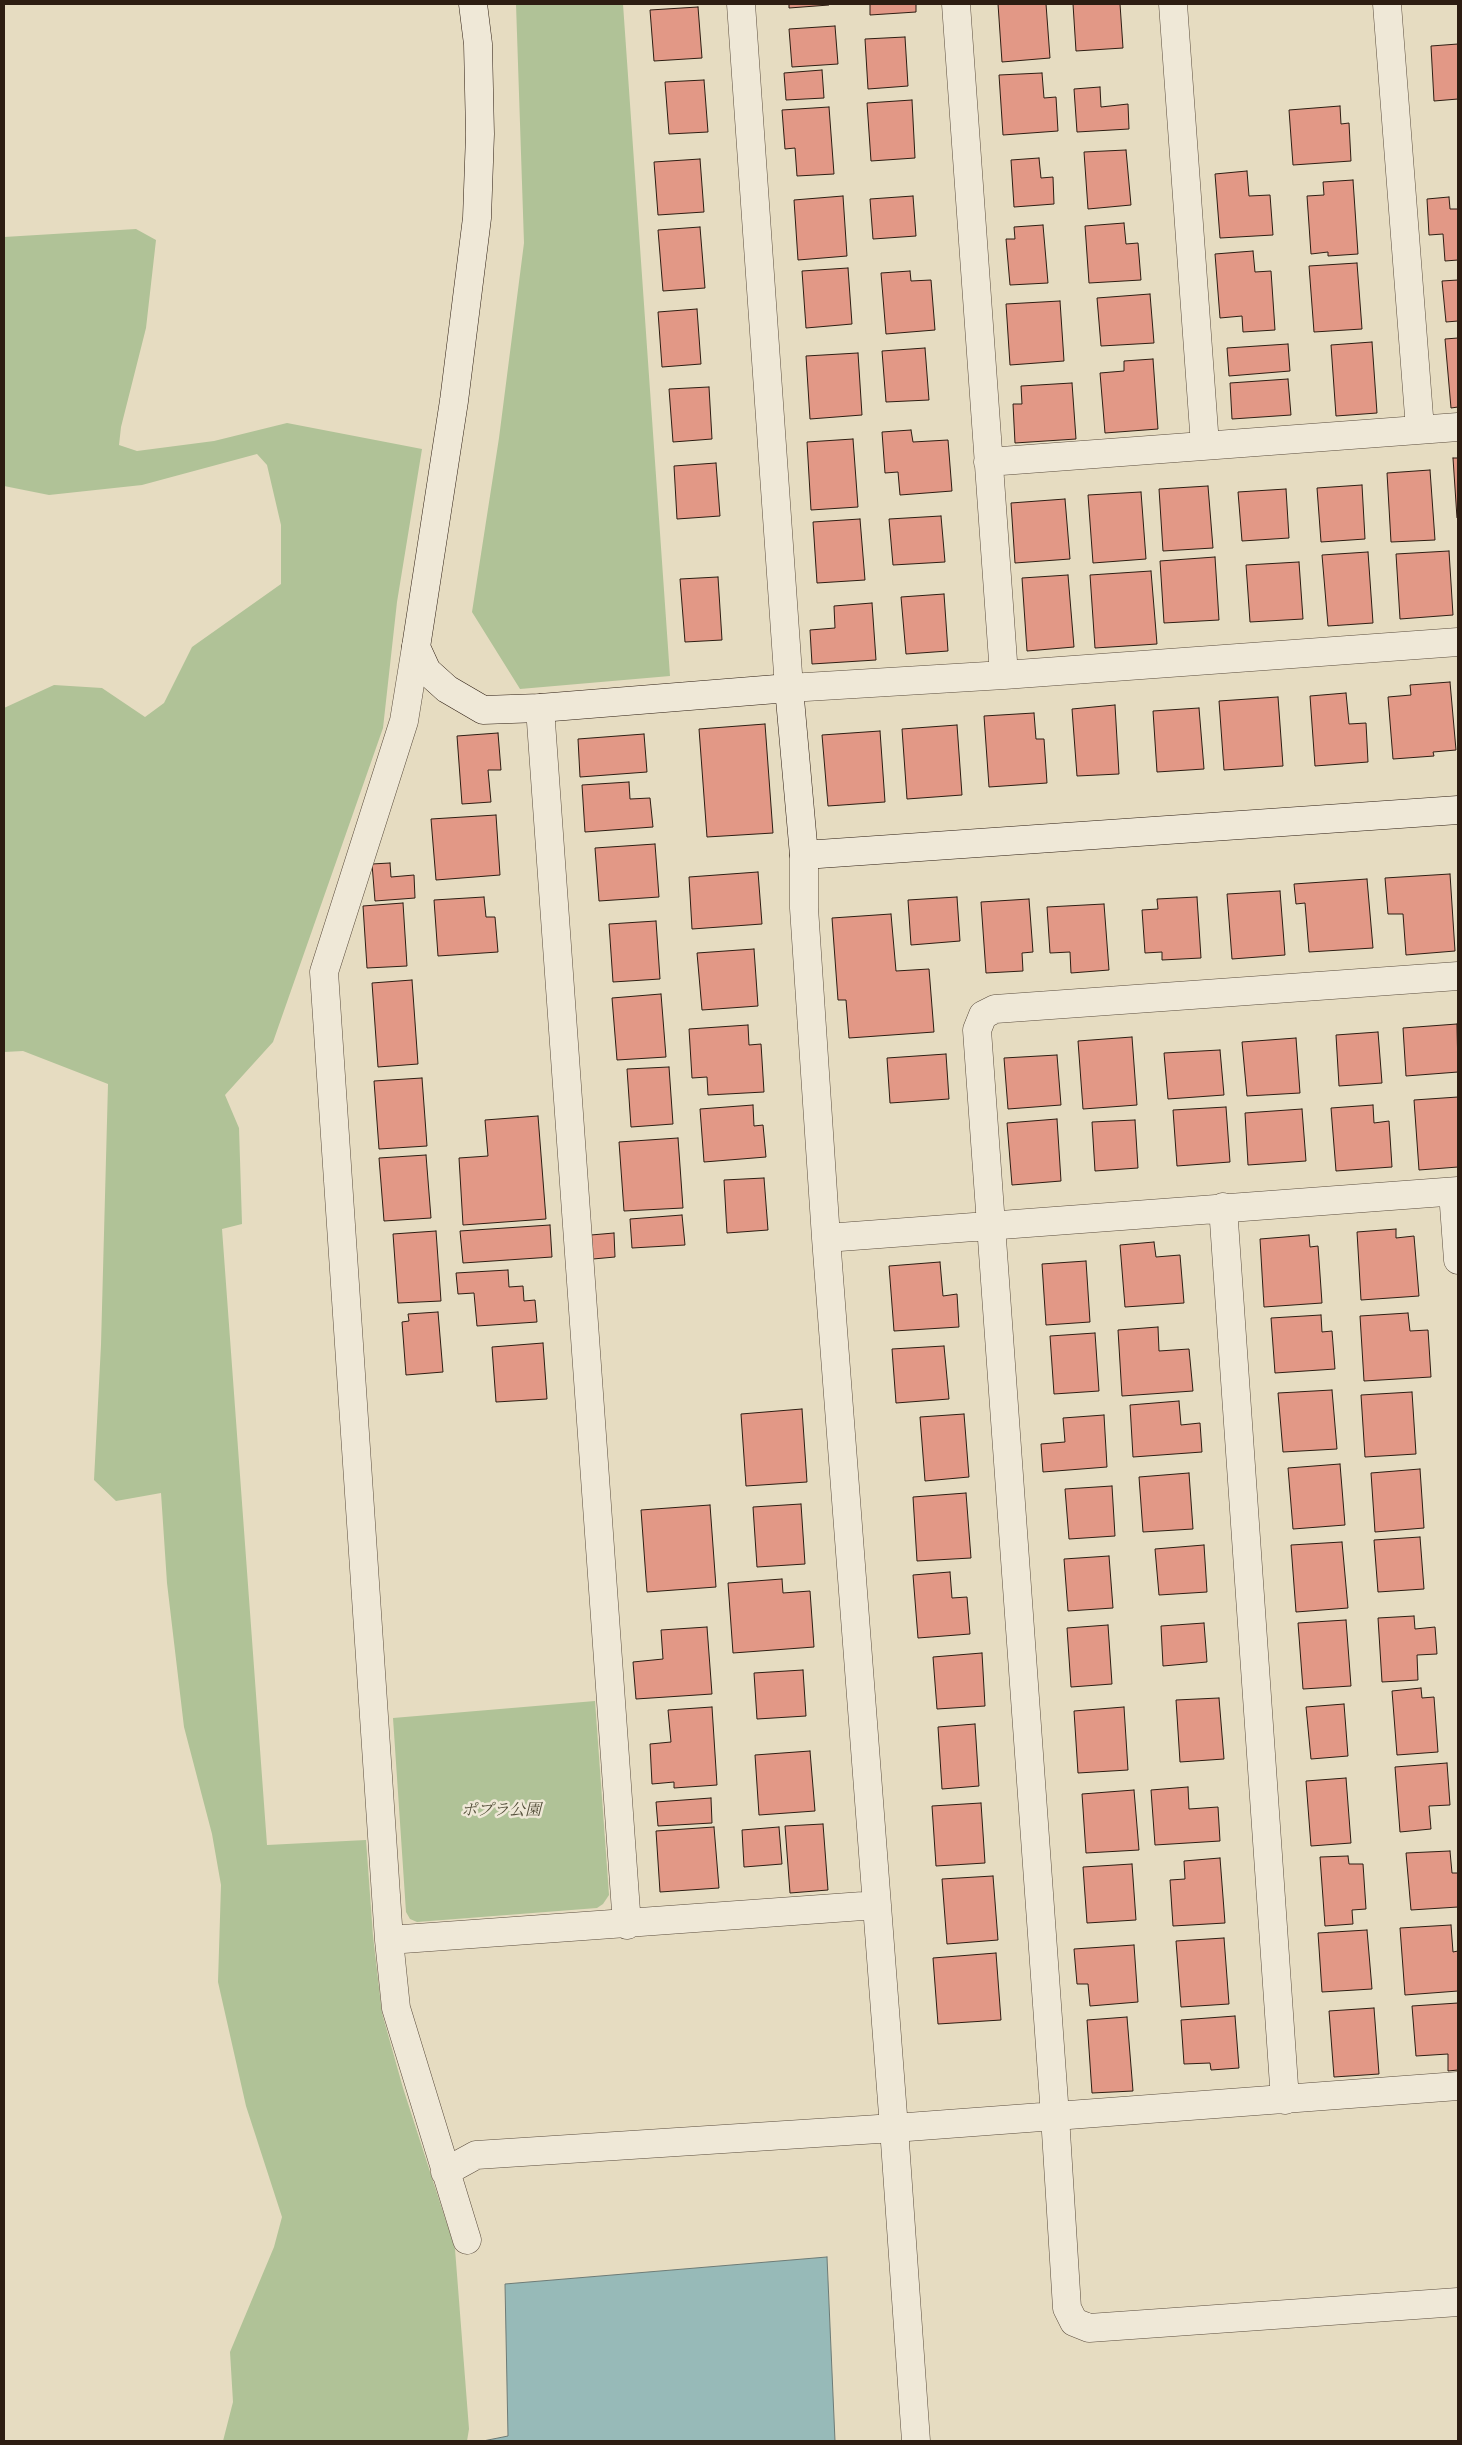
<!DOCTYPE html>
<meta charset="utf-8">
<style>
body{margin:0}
#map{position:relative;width:1462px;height:2445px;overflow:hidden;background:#e6dcc1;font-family:"Libre Bodoni",serif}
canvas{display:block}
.frame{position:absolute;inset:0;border:5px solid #2d1d12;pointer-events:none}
</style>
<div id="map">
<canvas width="1462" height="2445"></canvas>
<div class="frame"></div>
</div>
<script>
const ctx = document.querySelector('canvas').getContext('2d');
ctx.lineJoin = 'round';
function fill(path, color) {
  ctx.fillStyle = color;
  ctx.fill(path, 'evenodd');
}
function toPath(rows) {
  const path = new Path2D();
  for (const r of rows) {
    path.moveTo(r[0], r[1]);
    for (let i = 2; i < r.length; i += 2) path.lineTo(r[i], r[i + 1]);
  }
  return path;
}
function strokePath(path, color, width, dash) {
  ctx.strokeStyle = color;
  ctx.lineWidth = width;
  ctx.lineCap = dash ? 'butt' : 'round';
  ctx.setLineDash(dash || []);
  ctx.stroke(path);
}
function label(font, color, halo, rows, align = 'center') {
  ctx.font = font + ' "Libre Bodoni","Noto Serif JP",serif';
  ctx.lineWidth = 5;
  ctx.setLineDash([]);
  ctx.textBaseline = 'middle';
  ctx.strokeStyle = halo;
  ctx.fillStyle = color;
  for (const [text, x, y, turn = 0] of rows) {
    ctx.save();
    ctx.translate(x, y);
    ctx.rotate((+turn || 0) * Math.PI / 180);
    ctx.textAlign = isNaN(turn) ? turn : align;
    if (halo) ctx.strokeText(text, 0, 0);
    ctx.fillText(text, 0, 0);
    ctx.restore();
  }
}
fill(toPath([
 [516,4,623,4,670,676,520,689,472,612,499,438,524,243],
 [136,229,156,240,146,328,121,427,119,445,137,451,214,441,287,423,422,449,397,602,383,728,273,1042,225,1095,239,1128,242,1224,222,1229,267,1845,366,1840,373,1936,382,2013,403,2088,455,2249,469,2429,467,2441,223,2441,233,2402,230,2352,274,2247,282,2217,246,2106,218,1982,221,1885,212,1834,184,1727,167,1583,161,1493,116,1501,94,1480,101,1345,108,1084,23,1051,4,1052,4,708,54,685,102,688,145,717,164,703,192,647,281,584,281,525,267,465,257,454,142,485,49,495,4,486,4,237],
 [595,1701,609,1895,603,1904,597,1908,417,1922,410,1919,406,1912,393,1718]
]), '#b0c297');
const water = toPath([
 [827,2257,835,2441,483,2441,508,2436,505,2284,827,2257]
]);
fill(water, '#97bab8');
strokePath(water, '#6d7b76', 1);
const building = toPath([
 [789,4,829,4,829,5,789,8,789,4],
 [870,4,916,4,916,12,870,15,870,4],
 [998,4,1046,4,1050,58,1002,62,998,4],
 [1073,4,1120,4,1123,48,1076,51,1073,4],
 [698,7,702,58,654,61,650,10,698,7],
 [835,26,838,64,792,67,789,29,835,26],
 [905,37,908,86,868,89,865,39,905,37],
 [1458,44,1458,99,1434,101,1431,46,1458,44],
 [822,70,824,98,786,100,784,73,822,70],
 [1042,73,1044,98,1056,97,1058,131,1003,135,999,75,1042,73],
 [704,80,708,132,669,134,665,82,704,80],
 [1100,87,1101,107,1128,104,1129,129,1077,132,1074,89,1100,87],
 [912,100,915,158,871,161,867,103,912,100],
 [1340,106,1341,124,1349,123,1351,161,1293,165,1289,110,1340,106],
 [829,107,834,174,797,176,795,148,785,149,782,110,829,107],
 [1126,150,1131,205,1088,209,1084,152,1126,150],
 [1039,158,1041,178,1053,177,1054,204,1014,207,1011,160,1039,158],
 [700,159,704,212,658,215,654,162,700,159],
 [1247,171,1249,196,1270,195,1273,235,1220,238,1215,174,1247,171],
 [1353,180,1358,254,1328,256,1328,252,1311,254,1307,196,1324,195,1323,182,1353,180],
 [843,196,847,256,798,260,794,200,843,196],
 [913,196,916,236,873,239,870,199,913,196],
 [1449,197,1450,209,1458,209,1458,260,1445,261,1443,234,1429,235,1427,199,1449,197],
 [1124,223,1126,244,1138,243,1141,280,1089,283,1085,226,1124,223],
 [1043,225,1048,283,1010,285,1006,239,1015,239,1014,227,1043,225],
 [700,227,705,288,663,291,658,230,700,227],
 [1253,251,1255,272,1271,271,1275,330,1243,332,1242,316,1220,318,1215,254,1253,251],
 [1357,263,1362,329,1314,332,1309,266,1357,263],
 [848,268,852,324,806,328,802,271,848,268],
 [910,271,911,281,931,280,935,330,886,334,881,273,910,271],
 [1458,280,1458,321,1446,322,1442,281,1458,280],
 [1150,294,1154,343,1101,346,1097,298,1150,294],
 [1060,301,1064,361,1010,365,1006,304,1060,301],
 [697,309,701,364,662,367,658,312,697,309],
 [1458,338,1458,407,1451,408,1445,339,1458,338],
 [1372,342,1377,413,1336,416,1331,345,1372,342],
 [1288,344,1290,371,1229,376,1227,348,1288,344],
 [925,348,929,400,886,402,882,351,925,348],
 [858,353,862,415,810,419,806,356,858,353],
 [1153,359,1158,429,1105,433,1100,373,1124,371,1124,361,1153,359],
 [1288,379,1291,415,1232,419,1230,383,1288,379],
 [1072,383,1076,439,1015,443,1013,404,1022,404,1021,386,1072,383],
 [709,387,712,439,673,442,669,389,709,387],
 [911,430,913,442,948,440,952,491,900,495,898,472,885,473,882,432,911,430],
 [853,439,858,507,811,510,807,442,853,439],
 [1453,458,1458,458,1458,518,1457,518,1453,458],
 [716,463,720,516,677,519,674,466,716,463],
 [1430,470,1435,540,1391,542,1387,473,1430,470],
 [1362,485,1365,539,1321,542,1317,488,1362,485],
 [1208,486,1213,548,1163,551,1159,489,1208,486],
 [1286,489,1289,538,1242,541,1238,492,1286,489],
 [1141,492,1146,559,1093,563,1088,495,1141,492],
 [1065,499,1070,559,1015,563,1011,503,1065,499],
 [941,516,945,562,893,565,889,519,941,516],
 [860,519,865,580,817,583,813,522,860,519],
 [1449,551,1453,615,1400,619,1396,554,1449,551],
 [1368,552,1373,623,1328,626,1322,555,1368,552],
 [1215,557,1219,620,1164,623,1160,561,1215,557],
 [1299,562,1303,619,1250,622,1246,565,1299,562],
 [1151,571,1157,644,1095,648,1090,575,1151,571],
 [1068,575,1074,647,1027,651,1022,578,1068,575],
 [718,577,722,640,685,642,680,579,718,577],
 [944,594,948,651,906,654,901,597,944,594],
 [872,603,876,660,812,664,810,630,835,628,834,606,872,603],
 [1450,682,1456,750,1433,752,1434,756,1393,759,1388,697,1411,695,1410,685,1450,682],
 [1346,693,1349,724,1366,723,1368,762,1315,766,1310,696,1346,693],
 [1278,697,1283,766,1224,770,1219,701,1278,697],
 [1115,705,1119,774,1077,776,1072,709,1115,705],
 [1199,708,1204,769,1157,772,1153,711,1199,708],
 [1034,713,1036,739,1044,739,1047,783,989,787,984,716,1034,713],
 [765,724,773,833,707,837,699,729,765,724],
 [957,725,962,795,907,799,902,729,957,725],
 [880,731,885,802,828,806,822,735,880,731],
 [498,733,501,770,488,770,491,802,462,804,457,736,498,733],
 [644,734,647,772,580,777,578,739,644,734],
 [629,782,630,799,650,798,653,827,585,832,582,785,629,782],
 [496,815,500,875,436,880,431,819,496,815],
 [655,844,659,897,599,901,595,848,655,844],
 [390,863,391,877,414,875,415,898,375,901,372,864,390,863],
 [758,872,762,924,692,929,689,877,758,872],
 [1450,874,1455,951,1406,955,1403,914,1388,914,1385,878,1450,874],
 [1367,879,1373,948,1309,952,1305,903,1296,904,1294,884,1367,879],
 [1280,891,1285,955,1232,959,1227,894,1280,891],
 [484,897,486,917,495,917,498,952,438,956,434,900,484,897],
 [957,897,960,941,911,945,908,900,957,897],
 [1197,897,1201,958,1162,960,1162,952,1145,953,1142,910,1158,909,1157,899,1197,897],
 [1029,899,1033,952,1022,953,1023,971,986,973,981,902,1029,899],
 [403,903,407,966,367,968,363,906,403,903],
 [1104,904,1109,970,1071,973,1070,952,1050,953,1047,907,1104,904],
 [891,914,896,971,929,969,934,1032,849,1038,846,1000,838,1000,832,918,891,914],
 [656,921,660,979,613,982,609,924,656,921],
 [754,949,758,1006,702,1010,697,953,754,949],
 [412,980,418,1064,378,1067,372,983,412,980],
 [661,994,666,1057,617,1060,612,998,661,994],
 [1457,1024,1458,1072,1406,1076,1403,1028,1457,1024],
 [748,1025,749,1045,761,1044,764,1092,708,1095,707,1077,692,1078,689,1029,748,1025],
 [1378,1032,1382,1083,1339,1086,1336,1035,1378,1032],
 [1132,1037,1137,1105,1083,1109,1078,1041,1132,1037],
 [1296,1038,1300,1093,1247,1096,1242,1042,1296,1038],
 [1220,1050,1224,1095,1168,1099,1164,1053,1220,1050],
 [946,1054,949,1099,890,1103,887,1058,946,1054],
 [1057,1055,1061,1105,1008,1109,1004,1058,1057,1055],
 [669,1067,673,1124,631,1127,627,1069,669,1067],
 [422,1078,427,1146,379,1149,374,1081,422,1078],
 [1458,1097,1458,1167,1419,1170,1414,1100,1458,1097],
 [753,1105,754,1126,763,1125,766,1157,704,1162,700,1109,753,1105],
 [1373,1105,1374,1123,1389,1121,1392,1167,1336,1171,1331,1108,1373,1105],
 [1226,1107,1230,1162,1177,1166,1173,1110,1226,1107],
 [1302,1109,1306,1161,1248,1165,1245,1113,1302,1109],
 [538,1116,546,1219,463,1225,459,1158,488,1156,485,1120,538,1116],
 [1057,1119,1061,1181,1012,1185,1007,1123,1057,1119],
 [1135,1120,1138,1168,1095,1171,1092,1122,1135,1120],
 [678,1138,683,1208,624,1211,619,1142,678,1138],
 [426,1155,431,1218,384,1221,379,1158,426,1155],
 [764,1178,768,1230,727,1233,724,1180,764,1178],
 [682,1215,685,1245,632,1248,630,1219,682,1215],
 [550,1225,552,1257,463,1263,460,1231,550,1225],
 [1396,1229,1396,1238,1414,1236,1419,1296,1361,1300,1357,1232,1396,1229],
 [436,1231,441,1301,398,1303,393,1234,436,1231],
 [614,1233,615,1257,593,1259,591,1235,614,1233],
 [1309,1235,1310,1247,1318,1246,1322,1303,1264,1307,1260,1239,1309,1235],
 [1154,1242,1156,1257,1180,1255,1184,1303,1125,1307,1120,1245,1154,1242],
 [1086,1261,1090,1322,1046,1325,1042,1264,1086,1261],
 [940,1262,943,1296,957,1294,959,1327,894,1331,889,1266,940,1262],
 [508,1270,509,1287,523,1286,524,1301,535,1300,537,1322,477,1326,474,1293,458,1294,456,1273,508,1270],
 [438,1312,443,1372,406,1375,402,1322,409,1321,408,1314,438,1312],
 [1408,1313,1410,1331,1428,1330,1431,1377,1364,1381,1360,1316,1408,1313],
 [1321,1315,1322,1332,1332,1331,1335,1369,1275,1373,1271,1318,1321,1315],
 [1158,1327,1159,1351,1189,1349,1193,1391,1122,1396,1118,1330,1158,1327],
 [1095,1333,1099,1391,1054,1394,1050,1336,1095,1333],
 [543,1343,547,1399,496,1402,492,1347,543,1343],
 [944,1346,949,1399,896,1403,892,1349,944,1346],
 [1332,1390,1337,1449,1283,1452,1278,1393,1332,1390],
 [1412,1392,1416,1454,1365,1457,1361,1395,1412,1392],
 [1179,1401,1181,1425,1200,1423,1202,1452,1133,1457,1130,1405,1179,1401],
 [802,1409,807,1482,746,1486,741,1414,802,1409],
 [964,1414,969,1477,925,1481,920,1417,964,1414],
 [1104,1415,1107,1467,1043,1472,1041,1444,1065,1442,1063,1418,1104,1415],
 [1340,1464,1345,1525,1293,1529,1288,1468,1340,1464],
 [1420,1469,1424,1528,1375,1532,1371,1473,1420,1469],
 [1189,1473,1193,1529,1143,1532,1139,1477,1189,1473],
 [1112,1486,1115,1536,1069,1539,1065,1489,1112,1486],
 [966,1493,971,1558,917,1561,913,1497,966,1493],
 [801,1504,805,1564,757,1567,753,1507,801,1504],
 [710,1505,716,1587,647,1592,641,1510,710,1505],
 [1420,1537,1424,1589,1378,1592,1374,1540,1420,1537],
 [1342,1542,1348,1608,1296,1612,1291,1545,1342,1542],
 [1204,1545,1207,1592,1159,1595,1155,1549,1204,1545],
 [1109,1556,1113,1608,1068,1611,1064,1559,1109,1556],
 [950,1572,952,1598,967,1597,970,1634,918,1638,913,1575,950,1572],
 [782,1579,783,1593,810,1591,814,1647,733,1653,728,1583,782,1579],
 [1414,1616,1415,1629,1435,1627,1437,1654,1417,1655,1418,1680,1382,1682,1378,1618,1414,1616],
 [1346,1620,1351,1686,1303,1689,1298,1623,1346,1620],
 [1204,1623,1207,1662,1163,1666,1161,1626,1204,1623],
 [1108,1625,1112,1684,1071,1687,1067,1628,1108,1625],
 [707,1627,712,1694,636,1699,633,1662,663,1659,661,1630,707,1627],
 [982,1653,985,1706,937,1709,933,1657,982,1653],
 [803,1670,806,1716,757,1719,754,1673,803,1670],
 [1421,1688,1422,1698,1434,1697,1438,1752,1397,1755,1392,1691,1421,1688],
 [1219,1698,1224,1759,1180,1762,1176,1700,1219,1698],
 [1344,1704,1348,1756,1311,1759,1306,1707,1344,1704],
 [712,1707,717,1785,674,1788,674,1782,652,1784,650,1744,671,1742,668,1710,712,1707],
 [1124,1707,1128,1770,1078,1773,1074,1711,1124,1707],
 [975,1724,979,1786,942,1789,938,1727,975,1724],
 [810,1751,815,1811,759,1815,755,1755,810,1751],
 [1447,1763,1450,1805,1429,1806,1431,1829,1400,1832,1395,1767,1447,1763],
 [1346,1778,1351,1843,1311,1846,1306,1781,1346,1778],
 [1188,1787,1189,1809,1218,1807,1220,1841,1155,1845,1151,1790,1188,1787],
 [1134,1790,1139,1850,1086,1853,1082,1794,1134,1790],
 [711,1798,712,1823,658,1826,656,1802,711,1798],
 [981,1803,985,1863,936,1866,932,1806,981,1803],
 [823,1824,828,1890,790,1893,785,1826,823,1824],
 [714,1827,719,1888,660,1892,656,1831,714,1827],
 [779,1827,782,1864,744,1867,742,1830,779,1827],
 [1450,1851,1452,1873,1458,1873,1458,1907,1411,1910,1406,1853,1450,1851],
 [1348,1856,1349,1864,1363,1864,1366,1909,1352,1910,1353,1924,1325,1926,1320,1857,1348,1856],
 [1220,1858,1225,1923,1173,1926,1170,1880,1185,1879,1184,1861,1220,1858],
 [1132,1864,1136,1920,1087,1923,1083,1867,1132,1864],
 [993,1876,998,1940,947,1944,942,1879,993,1876],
 [1451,1925,1453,1952,1458,1951,1458,1991,1405,1995,1400,1928,1451,1925],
 [1367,1930,1372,1989,1322,1992,1318,1933,1367,1930],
 [1224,1938,1229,2004,1181,2007,1176,1941,1224,1938],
 [1134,1945,1138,2002,1090,2006,1088,1984,1077,1984,1074,1949,1134,1945],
 [996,1953,1001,2020,938,2024,933,1958,996,1953],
 [1458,2003,1458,2070,1448,2071,1448,2054,1416,2056,1412,2006,1458,2003],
 [1374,2008,1379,2074,1334,2077,1329,2011,1374,2008],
 [1235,2016,1239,2068,1211,2070,1210,2063,1184,2064,1181,2020,1235,2016],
 [1127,2017,1133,2091,1092,2093,1087,2020,1127,2017]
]);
fill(building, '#e29886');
strokePath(building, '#2d1d12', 1);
const street = toPath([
 [741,4,789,688,1004,675,956,4],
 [1173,4,1205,445],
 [1387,4,1420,429],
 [988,462,1458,427],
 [416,647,404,721,324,972,389,1940,877,1905],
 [1004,675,1458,642],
 [540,708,627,1925],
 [804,855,804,908,826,1238,894,2128,916,2441],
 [1458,976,995,1009,983,1015,977,1030,1055,2116,1067,2308,1074,2322,1089,2328,1458,2302],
 [1453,1192,1458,1260],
 [1223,1207,1285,2100],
 [826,1238,1458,1191],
 [389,1940,396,2008,467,2240],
 [445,2172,476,2155,894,2128,1458,2086]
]);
const secondary = toPath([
 [473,4,478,44,480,134,477,218,454,401,416,647,427,671,447,689,483,710,540,708,789,688,804,855,1458,810]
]);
strokePath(street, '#5b4d3e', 29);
strokePath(secondary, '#2d1d12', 29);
strokePath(street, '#efe8d7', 28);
strokePath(secondary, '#efe8d7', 28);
label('italic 16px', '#544f3a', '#efe8d7', [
 ["ポプラ公園",501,1811]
]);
</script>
